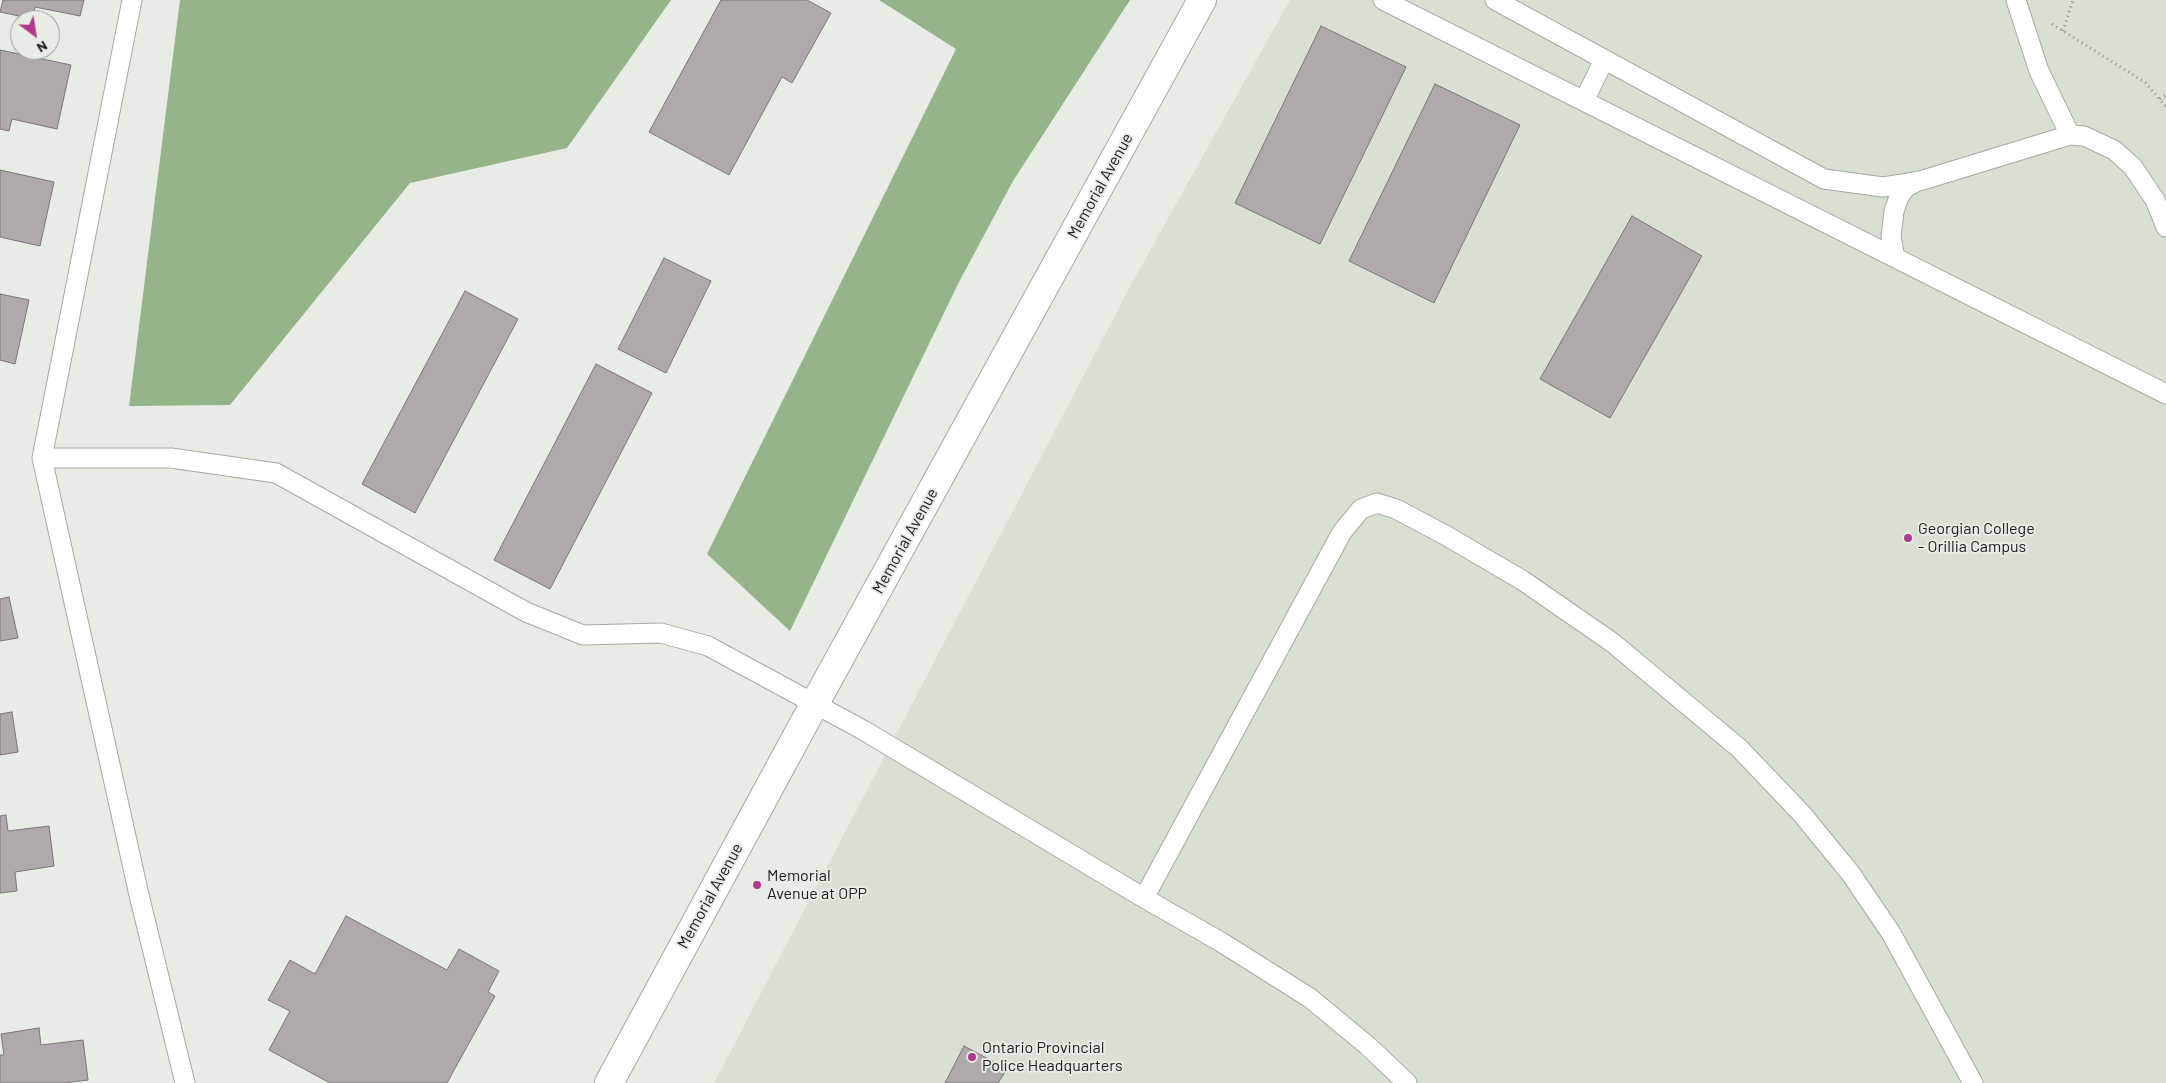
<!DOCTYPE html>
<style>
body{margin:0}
#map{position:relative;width:2166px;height:1083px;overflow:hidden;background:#e7ece5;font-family:Barlow,sans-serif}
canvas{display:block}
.north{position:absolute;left:10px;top:10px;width:50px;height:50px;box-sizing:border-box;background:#e7ece5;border:1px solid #979b96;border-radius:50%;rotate:149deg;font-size:14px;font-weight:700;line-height:20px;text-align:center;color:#20211f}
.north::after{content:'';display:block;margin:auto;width:18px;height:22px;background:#b3398c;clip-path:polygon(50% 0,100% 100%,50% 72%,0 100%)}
</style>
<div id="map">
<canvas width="2166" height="1083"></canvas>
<div class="north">N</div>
</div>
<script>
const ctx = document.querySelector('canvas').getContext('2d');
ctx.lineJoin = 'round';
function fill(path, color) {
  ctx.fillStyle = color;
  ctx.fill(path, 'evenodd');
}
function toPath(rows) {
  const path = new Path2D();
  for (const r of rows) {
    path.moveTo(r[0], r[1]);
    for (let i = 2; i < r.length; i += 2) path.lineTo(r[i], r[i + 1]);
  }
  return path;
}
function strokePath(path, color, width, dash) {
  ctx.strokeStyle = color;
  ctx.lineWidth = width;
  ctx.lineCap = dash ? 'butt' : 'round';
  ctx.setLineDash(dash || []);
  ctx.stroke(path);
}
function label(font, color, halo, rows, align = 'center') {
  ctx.font = font + ' Barlow,sans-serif';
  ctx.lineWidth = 4;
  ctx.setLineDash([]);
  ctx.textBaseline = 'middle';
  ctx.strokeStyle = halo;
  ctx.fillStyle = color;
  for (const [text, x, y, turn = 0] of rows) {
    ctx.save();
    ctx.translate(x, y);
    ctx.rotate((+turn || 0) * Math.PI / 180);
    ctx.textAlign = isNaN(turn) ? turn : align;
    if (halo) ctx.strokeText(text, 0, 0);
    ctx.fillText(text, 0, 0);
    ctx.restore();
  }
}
fill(toPath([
 [1290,0,2166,0,2166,1083,714,1083,1132,283]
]), '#d8e0d4');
fill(toPath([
 [180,0,671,0,567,148,410,183,230,405,129,406],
 [879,0,1130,0,1013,181,958,284,790,631,707,554,956,49]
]), '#96b489');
const building = toPath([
 [3,0,84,0,80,16,35,7,33,19,0,12,3,0],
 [721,0,807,0,831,13,792,83,782,77,729,175,649,132,721,0],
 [1321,26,1406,67,1320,244,1235,203,1321,26],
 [0,50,71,65,57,129,12,119,9,131,0,129,0,50],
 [1435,84,1520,125,1434,303,1349,261,1435,84],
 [0,170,54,182,40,246,0,237,0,170],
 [1632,216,1702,256,1610,418,1540,379,1632,216],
 [664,258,711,281,666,373,618,349,664,258],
 [465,291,518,319,415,513,362,484,465,291],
 [0,294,29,300,15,364,0,360,0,294],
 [596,364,652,393,550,589,494,560,596,364],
 [9,597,18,638,0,641,0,599,9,597],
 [12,712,18,752,0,755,0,714,12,712],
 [6,815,8,831,49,826,54,866,15,872,17,891,0,893,0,816,6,815],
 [346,916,447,970,459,949,499,971,488,992,495,996,447,1083,330,1083,269,1050,290,1011,268,1000,290,960,315,974,346,916],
 [39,1028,41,1045,83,1040,88,1080,65,1083,0,1083,0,1055,4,1055,1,1034,39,1028],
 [964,1046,1007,1069,998,1083,945,1083,964,1046]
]);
fill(building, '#afa9ac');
strokePath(building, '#7c7679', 1);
const lane = toPath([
 [132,0,42,458,139,895,185,1083],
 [1383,0,2166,394],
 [1495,0,1824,179,1883,187,1903,184,1923,180,2070,135,2084,136,2114,150,2133,167,2155,200,2166,227],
 [2016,0,2039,71,2070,135],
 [1584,101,1604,60],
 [1895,258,1891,237,1894,211,1899,197,1906,187,1916,182],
 [42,458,171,458,276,473,526,612,583,635,661,633,708,646,863,730,1144,898,1342,532,1361,509,1377,503,1396,509,1445,535,1522,580,1613,643,1739,748,1802,814,1851,874,1891,933,1973,1083],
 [1144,898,1221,942,1310,998,1368,1046,1407,1083]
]);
const secondary = toPath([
 [609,1083,815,703,1202,0]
]);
strokePath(lane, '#a5a9a3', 21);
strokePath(secondary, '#a5a9a3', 30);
strokePath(toPath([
 [2052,24,2146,83,2166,107],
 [2063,31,2073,0],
 [2160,99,2166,95]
]), '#8c8f8b', 3, [1, 4]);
strokePath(lane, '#fff', 19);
strokePath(secondary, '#fff', 28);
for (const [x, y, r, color] of [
 [1908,538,5,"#b3398c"],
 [757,885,5,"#b3398c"],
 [972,1057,5,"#b3398c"]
]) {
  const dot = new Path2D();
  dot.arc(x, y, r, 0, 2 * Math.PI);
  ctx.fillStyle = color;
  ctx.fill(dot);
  strokePath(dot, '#e7ece5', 2);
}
label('16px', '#20211f', '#e7ece5', [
 ["Memorial Avenue",1100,186,-61],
 ["Memorial Avenue",905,541,-61],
 ["Memorial Avenue",710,896,-61]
]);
label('16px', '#20211f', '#e7ece5', [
 ["Georgian College",1918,529],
 ["- Orillia Campus",1918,547],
 ["Memorial",767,876],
 ["Avenue at OPP",767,894],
 ["Ontario Provincial",982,1048],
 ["Police Headquarters",982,1066]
], 'left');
</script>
